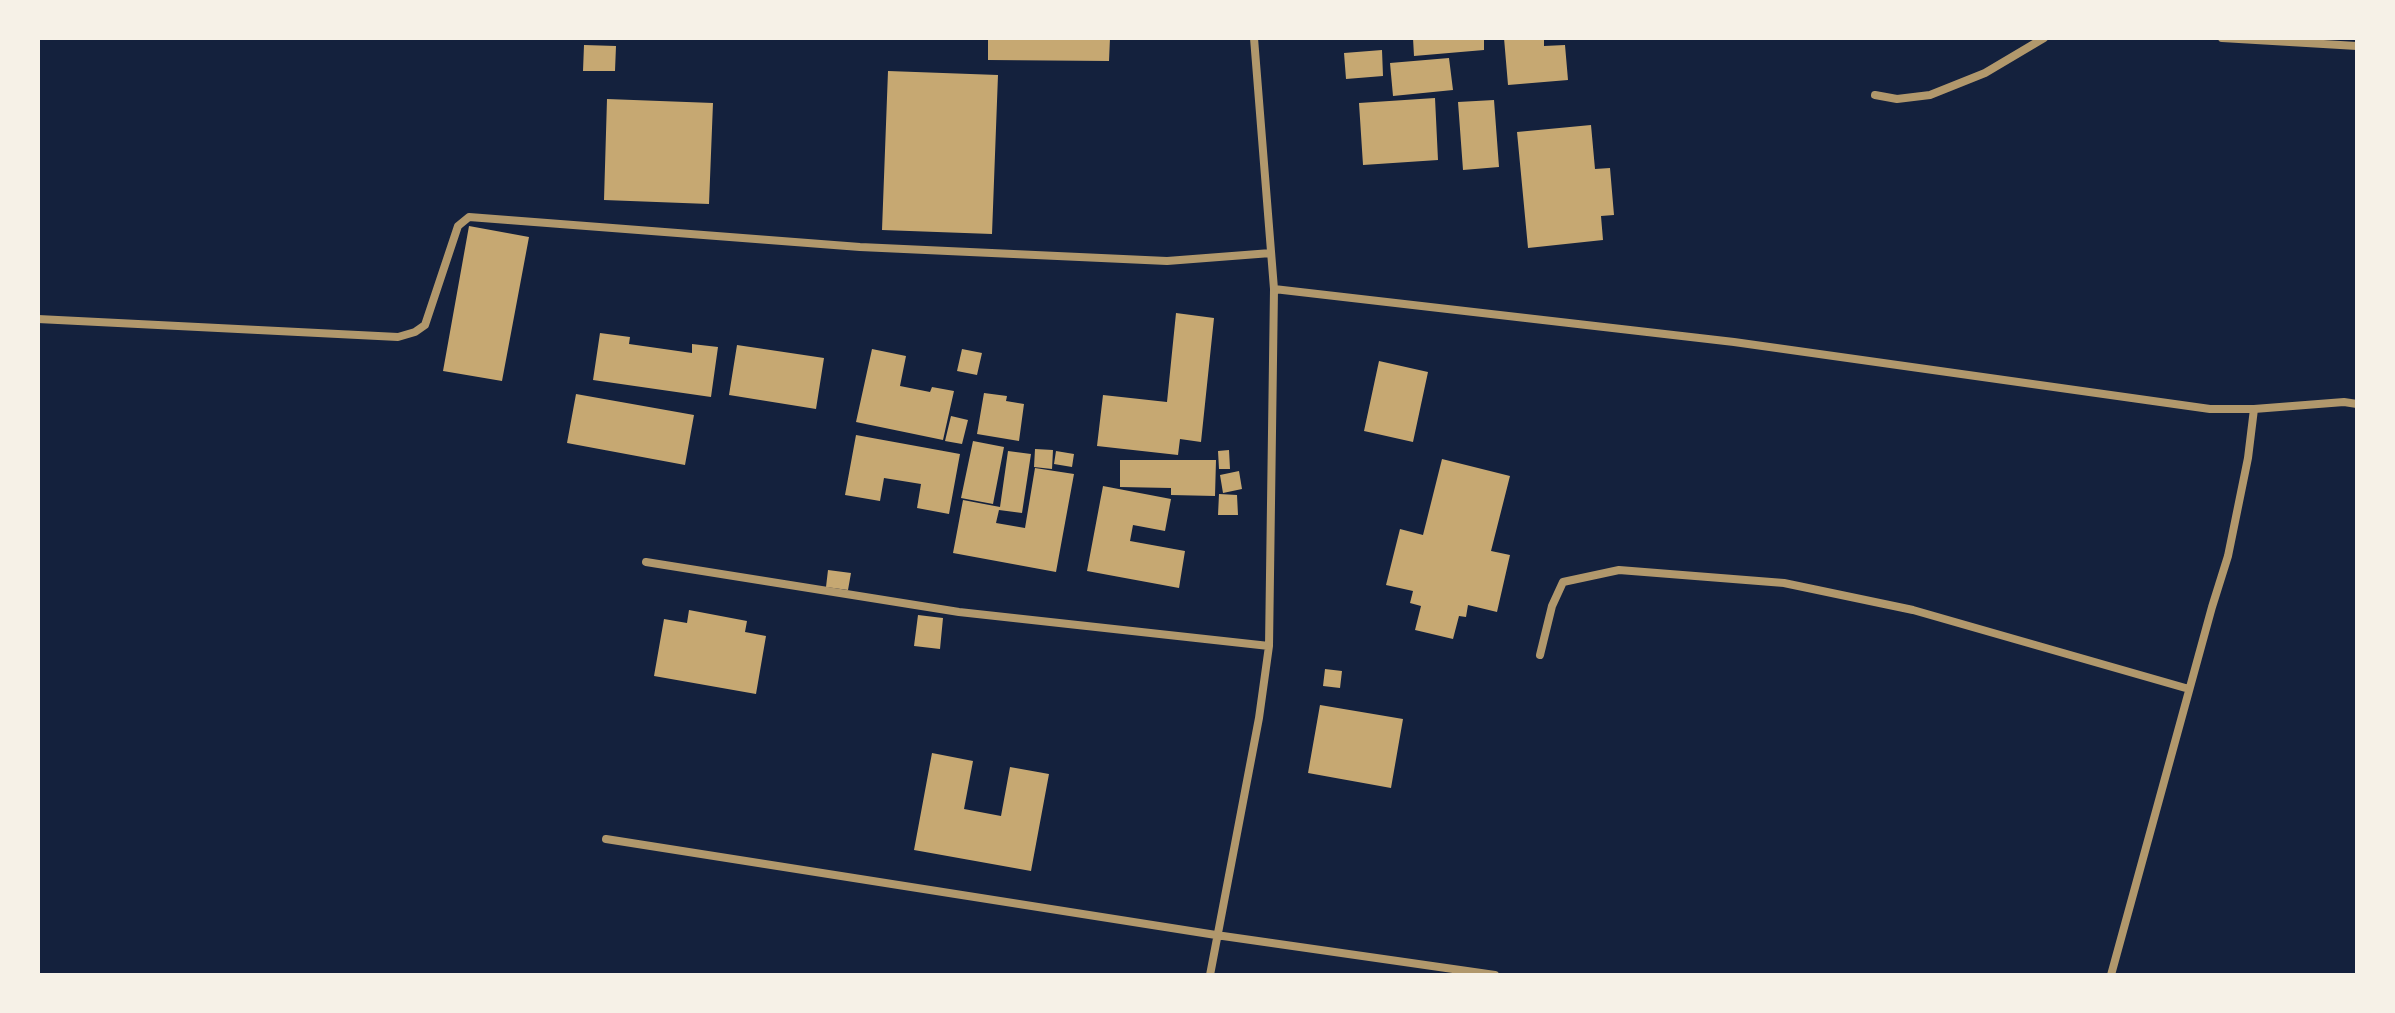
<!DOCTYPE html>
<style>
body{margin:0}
#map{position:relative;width:2395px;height:1013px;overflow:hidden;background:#14213d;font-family:"Asap Condensed",sans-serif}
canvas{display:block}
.frame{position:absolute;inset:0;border:40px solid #f6f1e7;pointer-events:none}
</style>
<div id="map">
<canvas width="2395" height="1013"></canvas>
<div class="frame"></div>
</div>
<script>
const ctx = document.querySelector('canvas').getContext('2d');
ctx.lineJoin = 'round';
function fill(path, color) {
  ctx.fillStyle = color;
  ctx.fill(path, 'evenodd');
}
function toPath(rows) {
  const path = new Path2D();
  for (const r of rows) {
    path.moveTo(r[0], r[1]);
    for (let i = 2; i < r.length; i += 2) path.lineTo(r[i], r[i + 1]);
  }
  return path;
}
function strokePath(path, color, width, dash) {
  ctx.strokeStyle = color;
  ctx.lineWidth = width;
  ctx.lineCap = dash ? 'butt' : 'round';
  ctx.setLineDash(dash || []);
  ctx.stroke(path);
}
fill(toPath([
 [988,38,1110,38,1109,61,988,60],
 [1413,38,1484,38,1484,50,1414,56],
 [1504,38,1544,38,1544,46,1565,45,1568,80,1508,85],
 [584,45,616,46,615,71,583,71],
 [1382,50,1383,76,1346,79,1344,53],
 [1449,58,1453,90,1393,96,1390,63],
 [888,71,998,75,992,234,882,230],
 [1435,98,1438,160,1363,165,1359,103],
 [607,99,713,103,709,204,604,200],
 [1494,100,1499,167,1463,170,1458,102],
 [1591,125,1595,169,1610,168,1614,215,1601,216,1603,240,1528,248,1517,132],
 [469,226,529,237,502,381,443,371],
 [1176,313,1214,318,1201,442,1180,439,1178,455,1097,446,1103,395,1167,402],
 [600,333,630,337,629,344,692,353,692,344,718,347,711,397,593,380],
 [737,345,824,358,816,409,729,395],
 [872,349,906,356,900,386,930,392,932,387,954,391,943,440,856,422],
 [962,349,982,353,977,375,957,371],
 [1379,361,1428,372,1413,442,1364,431],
 [984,393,1007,396,1006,401,1024,404,1019,441,977,434],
 [576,394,694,415,685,465,567,443],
 [951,416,968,420,962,444,945,441],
 [856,435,960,454,949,514,917,508,921,484,884,478,880,501,845,495],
 [973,441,1004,447,993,504,961,498],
 [1035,449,1053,450,1052,469,1034,467],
 [1229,450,1230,469,1219,469,1218,451],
 [1008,451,1031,454,1022,513,999,510,996,523,1025,528,1035,468,1074,474,1056,572,953,553,963,500,1000,507],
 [1056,451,1074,454,1072,467,1054,464],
 [1442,459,1510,476,1491,551,1510,555,1497,612,1468,605,1466,617,1459,616,1453,639,1415,630,1421,606,1410,603,1413,591,1386,585,1400,529,1423,535],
 [1120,460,1216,460,1215,496,1171,495,1171,488,1120,487],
 [1239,471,1242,489,1223,493,1220,475],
 [1103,486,1171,499,1165,531,1133,525,1130,541,1185,551,1179,588,1087,571],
 [1219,494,1237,495,1238,515,1218,515],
 [828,570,851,573,848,590,826,587],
 [689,610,747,621,745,632,766,636,756,694,654,676,664,619,687,623],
 [918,615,943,618,940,649,914,646],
 [1325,669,1342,671,1340,688,1323,686],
 [1320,705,1403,719,1391,788,1308,773],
 [932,753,973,761,964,809,1001,816,1010,767,1049,774,1031,871,914,850]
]), '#c6a872');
strokePath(toPath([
 [2222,38,2357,46],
 [1875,95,1897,99,1930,95,1985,73,2044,38],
 [1274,289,1734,342,2210,409,2254,409,2248,458,2228,556,2212,607,2111,975],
 [38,319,398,337,415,332,425,325,458,226,469,217,860,247,1167,261,1271,253],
 [2254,409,2344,402,2357,404],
 [646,562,959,612,1269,646],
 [1540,655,1552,606,1563,582,1619,570,1784,583,1913,610,2189,689],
 [606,839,1216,935,1495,975],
 [1210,975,1259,718,1269,646,1274,289,1254,38]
]), '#b1986c', 8);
</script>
